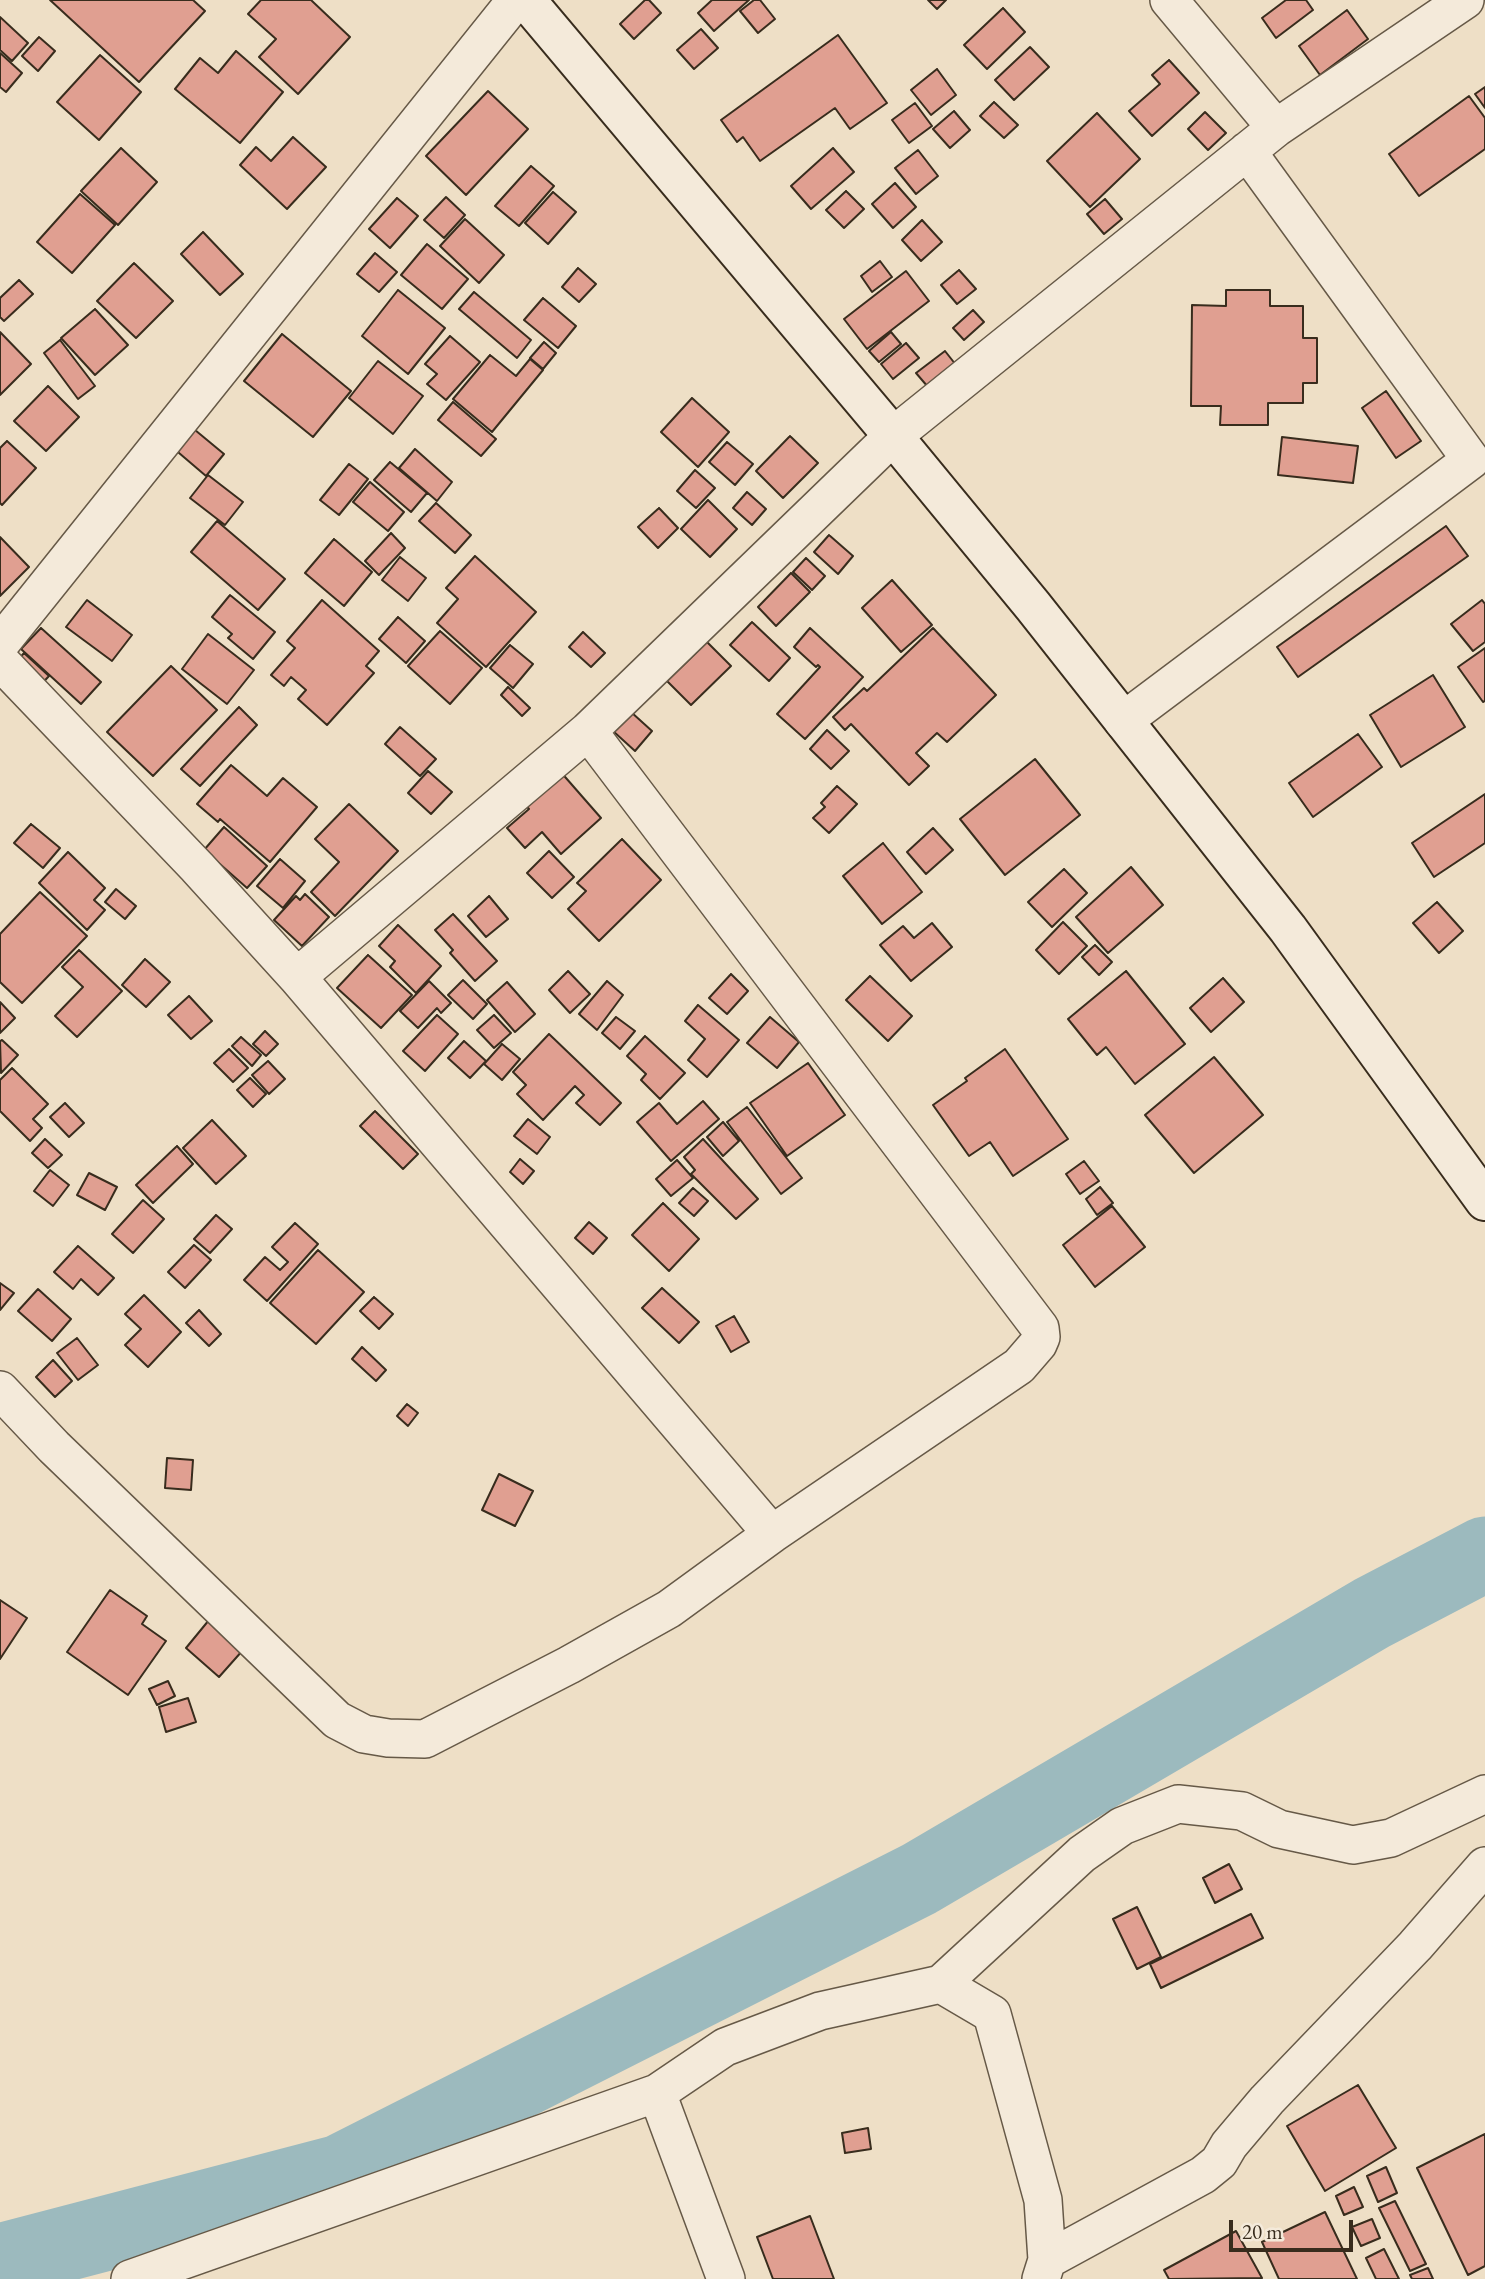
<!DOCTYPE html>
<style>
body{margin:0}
#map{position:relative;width:1485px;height:2279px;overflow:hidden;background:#eedfc6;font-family:"EB Garamond",serif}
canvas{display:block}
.scale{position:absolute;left:1229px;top:2220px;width:124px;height:32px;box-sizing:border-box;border:4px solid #382c1d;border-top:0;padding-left:9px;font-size:21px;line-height:24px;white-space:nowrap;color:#382c1d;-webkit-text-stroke:5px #f4eada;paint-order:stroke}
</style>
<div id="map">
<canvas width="1485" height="2279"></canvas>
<div class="scale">20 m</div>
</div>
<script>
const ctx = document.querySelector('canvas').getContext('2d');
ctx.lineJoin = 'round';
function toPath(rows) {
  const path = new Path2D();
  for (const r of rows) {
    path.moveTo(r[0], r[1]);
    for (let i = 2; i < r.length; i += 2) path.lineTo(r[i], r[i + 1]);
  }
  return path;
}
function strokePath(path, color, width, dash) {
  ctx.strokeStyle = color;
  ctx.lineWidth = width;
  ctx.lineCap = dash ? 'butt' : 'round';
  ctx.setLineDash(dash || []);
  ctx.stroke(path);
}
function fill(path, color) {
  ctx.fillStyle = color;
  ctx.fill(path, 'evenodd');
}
strokePath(toPath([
 [0,2261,340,2172,919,1879,1372,1613,1485,1554]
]), '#9cbabe', 75);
const building = toPath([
 [50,0,193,0,205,11,139,82,50,0],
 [261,0,311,0,350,37,298,94,259,57,276,39,248,14,261,0],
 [645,0,649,0,661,13,634,39,620,24,645,0],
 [712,0,749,0,714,31,698,13,712,0],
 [754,0,760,0,775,19,758,33,740,11,754,0],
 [928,0,946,0,937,9,928,0],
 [1286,0,1306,0,1313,10,1276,38,1262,18,1286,0],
 [1003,8,1025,32,987,69,964,45,1003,8],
 [1347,10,1368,39,1320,75,1299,46,1347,10],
 [0,17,28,43,12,61,0,50,0,17],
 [701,29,718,48,694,69,677,50,701,29],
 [838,35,887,103,850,129,835,108,760,161,743,137,737,142,721,120,838,35],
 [39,37,55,51,38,71,22,56,39,37],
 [1030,47,1049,67,1014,100,995,80,1030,47],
 [236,51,283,92,240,143,175,89,200,58,218,73,236,51],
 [0,53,22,73,6,92,0,87,0,53],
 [100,55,141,92,99,140,57,102,100,55],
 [1169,60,1199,93,1152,136,1129,111,1160,84,1152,75,1169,60],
 [937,69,956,95,931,115,911,90,937,69],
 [1485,87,1485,108,1475,94,1485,87],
 [488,91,528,129,466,195,426,156,488,91],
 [1469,96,1485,118,1485,149,1419,196,1389,154,1469,96],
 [994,102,1018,125,1004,138,980,116,994,102],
 [915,103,932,126,909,143,892,120,915,103],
 [954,111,970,130,950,148,933,129,954,111],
 [1205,112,1226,133,1208,150,1188,129,1205,112],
 [1097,113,1140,159,1090,207,1047,161,1097,113],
 [293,137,326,167,287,209,240,165,256,147,271,161,293,137],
 [121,148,157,182,118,225,81,191,121,148],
 [833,148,854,172,811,209,791,186,833,148],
 [918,150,938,176,916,194,895,168,918,150],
 [531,166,554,186,519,226,495,206,531,166],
 [895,183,916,207,893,228,872,204,895,183],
 [846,191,864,209,844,228,826,210,846,191],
 [553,192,576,212,548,244,525,223,553,192],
 [80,194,115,225,72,273,37,242,80,194],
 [446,197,465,215,444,238,424,220,446,197],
 [397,198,418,216,390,248,369,229,397,198],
 [1105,199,1122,219,1104,234,1087,214,1105,199],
 [465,219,504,255,479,283,440,246,465,219],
 [922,220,942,242,921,261,902,240,922,220],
 [203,232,243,274,220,295,181,254,203,232],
 [427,244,468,279,442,309,401,275,427,244],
 [375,253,397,272,379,292,357,274,375,253],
 [880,261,892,277,872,292,861,276,880,261],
 [134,263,173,301,136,338,97,301,134,263],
 [578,268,596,284,579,302,562,287,578,268],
 [959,270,976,289,957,304,941,285,959,270],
 [906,271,929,301,867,349,844,319,906,271],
 [19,280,33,294,4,321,0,317,0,298,19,280],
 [398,290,445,328,408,374,362,336,398,290],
 [1226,290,1270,290,1270,306,1303,306,1303,338,1317,338,1317,383,1303,383,1303,403,1268,403,1268,425,1220,425,1221,406,1191,406,1192,305,1226,306,1226,290],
 [474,292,531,340,517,358,459,309,474,292],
 [543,298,576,326,558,348,524,320,543,298],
 [95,309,128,345,95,375,61,338,95,309],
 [973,310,984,322,964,340,953,328,973,310],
 [0,332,31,364,0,395,0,332],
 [891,332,901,344,879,362,869,351,891,332],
 [282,334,351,391,313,437,244,381,282,334],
 [450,336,480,362,446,400,427,384,437,374,425,364,450,336],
 [60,340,95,386,78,399,44,353,60,340],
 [544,342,556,353,543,369,530,358,544,342],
 [906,343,919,358,893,379,881,364,906,343],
 [945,351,956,365,928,387,916,373,945,351],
 [490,355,516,376,530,359,543,370,492,432,453,399,490,355],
 [378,361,423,396,393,434,349,398,378,361],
 [48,386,79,417,46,451,14,421,48,386],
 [1386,391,1421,441,1396,458,1362,408,1386,391],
 [692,398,729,432,698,467,661,432,692,398],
 [453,402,496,439,481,456,438,420,453,402],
 [189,425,224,454,206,476,172,447,189,425],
 [790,436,818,463,783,498,756,471,790,436],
 [1282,437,1358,446,1353,483,1278,475,1282,437],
 [7,441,36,468,2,505,0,503,0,448,7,441],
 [727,442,753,464,735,485,709,462,727,442],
 [415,449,452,482,437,501,399,468,415,449],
 [390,462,427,493,411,512,374,480,390,462],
 [349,464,368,479,339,515,320,500,349,464],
 [695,470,715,488,696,508,677,491,695,470],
 [208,475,243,502,225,525,190,498,208,475],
 [370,482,404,512,388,531,353,502,370,482],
 [747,492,766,509,752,525,733,508,747,492],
 [708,500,737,529,710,557,681,529,708,500],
 [436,503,471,535,455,553,419,521,436,503],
 [659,508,678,528,658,548,638,527,659,508],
 [217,521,285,579,258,610,191,552,217,521],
 [1446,526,1468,556,1298,677,1277,647,1446,526],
 [391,533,405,548,379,575,365,561,391,533],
 [829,535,853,556,838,574,814,552,829,535],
 [0,537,29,567,0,596,0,537],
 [334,539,372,572,344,606,305,573,334,539],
 [475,556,536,612,486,667,437,623,458,599,446,588,475,556],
 [400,557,426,578,408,601,382,580,400,557],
 [806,558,825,576,812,590,793,572,806,558],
 [791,573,810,592,776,626,758,607,791,573],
 [892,580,932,625,901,652,862,608,892,580],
 [230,595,275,632,253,659,228,638,232,634,212,617,230,595],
 [87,600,132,635,112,661,66,627,87,600],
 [322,600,379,651,366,666,374,673,327,725,298,699,306,690,291,677,284,686,271,675,295,648,287,641,322,600],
 [1482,600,1485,604,1485,642,1473,651,1451,624,1482,600],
 [398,617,425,641,406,663,379,639,398,617],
 [752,622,790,658,769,681,730,645,752,622],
 [41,628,101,682,81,704,21,649,41,628],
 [810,628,863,677,805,739,777,714,820,667,818,665,816,667,794,647,810,628],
 [933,628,996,695,947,742,937,733,916,753,929,766,909,785,851,724,845,730,833,717,864,688,867,691,933,628],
 [440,631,482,668,450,704,408,666,440,631],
 [583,632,605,653,591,667,569,647,583,632],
 [208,634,254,670,227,704,182,669,208,634],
 [707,642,731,666,691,705,667,681,707,642],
 [510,645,533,664,513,688,490,668,510,645],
 [1485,648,1485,701,1483,702,1458,667,1485,648],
 [24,653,49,676,36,690,12,667,24,653],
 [171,666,217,710,153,776,107,732,171,666],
 [1433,675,1465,727,1401,767,1370,715,1433,675],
 [508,687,530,708,522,716,501,695,508,687],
 [239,707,257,725,200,786,181,769,239,707],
 [631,712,652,731,635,751,613,731,631,712],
 [400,727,436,759,420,776,385,744,400,727],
 [827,730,849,751,831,769,810,749,827,730],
 [1358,734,1382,767,1313,817,1289,783,1358,734],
 [1035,759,1080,815,1005,875,960,819,1035,759],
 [231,765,267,796,283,778,317,807,270,862,220,819,218,822,197,804,231,765],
 [559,770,601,818,561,854,542,832,525,848,507,828,529,809,523,802,559,770],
 [428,771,452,792,431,814,408,793,428,771],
 [837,786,857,804,829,833,813,818,825,807,821,803,837,786],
 [1485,794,1485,843,1434,877,1412,843,1485,794],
 [349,804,398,851,335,916,311,892,339,862,315,839,349,804],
 [31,824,60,848,43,868,14,843,31,824],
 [224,827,267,866,247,888,204,850,224,827],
 [933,828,953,850,926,874,907,852,933,828],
 [622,839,661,880,599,941,568,909,586,891,577,883,622,839],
 [883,843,922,892,882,924,843,876,883,843],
 [549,851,574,877,552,898,527,873,549,851],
 [68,852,105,888,94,900,105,910,87,930,39,883,68,852],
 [280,859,305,881,283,908,257,886,280,859],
 [1131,867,1163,905,1108,953,1076,917,1131,867],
 [1064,869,1087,893,1052,927,1028,902,1064,869],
 [116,889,136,906,125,919,105,902,116,889],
 [40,892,87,936,22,1003,0,982,0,934,40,892],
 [305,894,329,917,302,946,274,920,296,896,300,900,305,894],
 [489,896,508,919,486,937,468,916,489,896],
 [1437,902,1463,931,1439,953,1413,923,1437,902],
 [453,914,497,961,475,981,450,953,453,950,435,930,453,914],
 [1063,922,1087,946,1059,974,1036,950,1063,922],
 [932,923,952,947,911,981,880,945,903,926,914,938,932,923],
 [398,925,441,966,416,993,390,967,395,961,379,946,398,925],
 [1095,945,1112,962,1099,975,1082,957,1095,945],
 [79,950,122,991,77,1037,55,1016,83,987,62,967,79,950],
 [368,955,412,995,381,1028,337,988,368,955],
 [145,959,170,982,146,1007,122,985,145,959],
 [568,971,590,994,570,1013,549,990,568,971],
 [1126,971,1185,1044,1135,1084,1106,1047,1097,1055,1068,1019,1126,971],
 [731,974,748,991,727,1014,709,998,731,974],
 [870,976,912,1016,888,1041,846,1000,870,976],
 [1223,978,1244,1002,1211,1032,1190,1008,1223,978],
 [463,980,487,1004,473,1019,448,995,463,980],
 [429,981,451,1003,441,1013,437,1008,418,1028,400,1011,429,981],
 [607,981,623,995,597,1030,579,1014,607,981],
 [507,982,535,1014,515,1032,487,1000,507,982],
 [189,996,212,1021,191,1039,168,1015,189,996],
 [0,1002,15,1018,0,1033,0,1002],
 [698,1005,739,1040,707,1077,688,1060,705,1039,685,1021,698,1005],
 [437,1015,458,1034,425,1071,403,1051,437,1015],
 [494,1015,511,1033,494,1048,477,1030,494,1015],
 [616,1017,635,1031,620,1049,602,1033,616,1017],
 [770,1017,799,1042,777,1068,747,1043,770,1017],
 [265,1031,278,1044,266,1056,253,1044,265,1031],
 [549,1034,621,1103,600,1125,576,1103,584,1095,575,1086,543,1120,517,1094,526,1085,513,1072,549,1034],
 [645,1036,685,1073,660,1099,641,1080,646,1074,627,1056,645,1036],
 [241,1037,261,1055,252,1066,232,1046,241,1037],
 [2,1040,18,1055,1,1073,0,1041,2,1040],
 [464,1041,486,1061,470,1078,448,1058,464,1041],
 [502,1044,520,1059,502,1080,484,1064,502,1044],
 [229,1049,248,1068,233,1082,214,1063,229,1049],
 [1005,1049,1068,1139,1013,1176,990,1142,969,1156,933,1105,967,1081,965,1078,1005,1049],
 [1214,1057,1263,1115,1194,1173,1145,1115,1214,1057],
 [268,1061,285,1079,269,1094,252,1075,268,1061],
 [808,1063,845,1115,787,1156,750,1103,808,1063],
 [12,1068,48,1104,33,1119,42,1128,30,1141,0,1111,0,1080,12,1068],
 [250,1078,266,1094,253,1107,237,1090,250,1078],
 [703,1101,719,1119,671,1161,637,1122,659,1103,677,1124,703,1101],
 [65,1103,84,1123,69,1137,50,1117,65,1103],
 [747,1107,802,1178,781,1194,727,1122,747,1107],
 [375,1111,418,1154,403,1169,360,1126,375,1111],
 [528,1119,550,1137,537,1154,514,1136,528,1119],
 [212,1120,246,1156,216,1184,183,1148,212,1120],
 [723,1122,739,1141,723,1156,707,1137,723,1122],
 [45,1139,62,1155,48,1168,32,1153,45,1139],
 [703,1139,758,1199,736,1219,691,1174,695,1170,684,1157,703,1139],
 [177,1146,193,1164,153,1203,136,1185,177,1146],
 [520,1159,534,1171,523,1184,510,1172,520,1159],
 [677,1160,693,1178,671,1196,656,1179,677,1160],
 [1084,1161,1099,1181,1080,1194,1066,1174,1084,1161],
 [50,1170,69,1185,53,1206,34,1191,50,1170],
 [89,1173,117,1187,105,1210,77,1195,89,1173],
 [1100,1187,1113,1203,1097,1215,1086,1199,1100,1187],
 [693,1188,708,1201,694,1216,679,1203,693,1188],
 [143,1200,164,1219,133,1253,112,1234,143,1200],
 [663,1203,699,1239,669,1271,632,1235,663,1203],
 [1112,1206,1145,1247,1095,1287,1063,1245,1112,1206],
 [216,1215,232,1229,210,1253,194,1239,216,1215],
 [589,1222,607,1238,593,1254,575,1238,589,1222],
 [295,1223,318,1244,267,1301,244,1280,265,1257,280,1270,288,1262,272,1247,295,1223],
 [194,1245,211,1260,185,1288,168,1272,194,1245],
 [78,1246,114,1278,98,1295,81,1279,73,1289,54,1272,78,1246],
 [318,1250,364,1292,316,1344,270,1303,318,1250],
 [0,1283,14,1293,0,1310,0,1283],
 [662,1288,699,1322,679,1343,642,1308,662,1288],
 [38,1289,71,1319,52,1341,18,1311,38,1289],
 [144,1295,181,1332,148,1367,125,1345,141,1329,125,1314,144,1295],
 [374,1297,393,1314,379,1329,360,1311,374,1297],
 [199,1310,221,1334,209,1346,186,1323,199,1310],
 [734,1316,749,1342,731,1352,716,1326,734,1316],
 [77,1338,98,1365,78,1380,57,1353,77,1338],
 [362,1347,386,1370,376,1381,352,1359,362,1347],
 [53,1360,72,1381,55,1397,36,1377,53,1360],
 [407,1404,418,1413,408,1426,397,1416,407,1404],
 [167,1458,193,1460,191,1490,165,1488,167,1458],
 [499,1474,533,1491,515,1526,482,1510,499,1474],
 [110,1590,147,1616,142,1624,166,1641,128,1695,67,1652,110,1590],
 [0,1600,27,1618,0,1659,0,1600],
 [209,1620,243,1650,219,1677,186,1648,209,1620],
 [168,1681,175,1696,157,1705,149,1689,168,1681],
 [188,1698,196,1722,166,1732,159,1707,188,1698],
 [1229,1864,1242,1889,1215,1903,1203,1878,1229,1864],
 [1137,1907,1161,1957,1137,1969,1113,1919,1137,1907],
 [1251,1914,1263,1938,1161,1988,1150,1964,1251,1914],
 [1358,2085,1396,2148,1325,2191,1287,2126,1358,2085],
 [868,2128,871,2149,845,2153,842,2133,868,2128],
 [1485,2134,1485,2266,1468,2275,1417,2168,1485,2134],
 [1386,2167,1397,2193,1378,2202,1367,2176,1386,2167],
 [1354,2187,1363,2207,1344,2215,1336,2196,1354,2187],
 [1395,2201,1426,2264,1410,2271,1379,2208,1395,2201],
 [1325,2212,1357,2279,1279,2279,1262,2242,1325,2212],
 [810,2216,834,2279,773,2279,757,2237,810,2216],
 [1372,2219,1380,2238,1361,2246,1352,2227,1372,2219],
 [1236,2231,1262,2278,1169,2279,1164,2270,1236,2231],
 [1384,2249,1399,2279,1376,2279,1366,2258,1384,2249],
 [1428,2268,1433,2279,1412,2279,1410,2275,1428,2268]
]);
fill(building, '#e09f91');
strokePath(building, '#382c1d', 2);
const street = toPath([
 [1169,0,1276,128],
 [0,644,516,0],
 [0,661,197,867,297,977,772,1534],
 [1123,721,1471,460,1247,151],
 [297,977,588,731,893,436,1276,128,1465,0],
 [0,1390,54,1447,337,1720,364,1734,388,1738,425,1739,569,1665,669,1609,772,1534,1019,1366,1038,1344,1041,1337,1040,1328,588,731],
 [941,1984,1082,1854,1122,1826,1178,1804,1242,1811,1279,1829,1353,1845,1391,1838,1485,1794],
 [657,2093,726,2279],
 [1047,2260,1203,2175,1219,2162,1229,2145,1267,2100,1415,1946,1485,1866],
 [130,2279,657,2093,725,2047,820,2011,941,1984,992,2014,1043,2200,1047,2260,1041,2279]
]);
const secondary = toPath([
 [526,0,893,436,1033,606,1288,929,1485,1201]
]);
strokePath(street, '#665947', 40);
strokePath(secondary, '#382c1d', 42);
strokePath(street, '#f4eada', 37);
strokePath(secondary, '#f4eada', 38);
</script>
